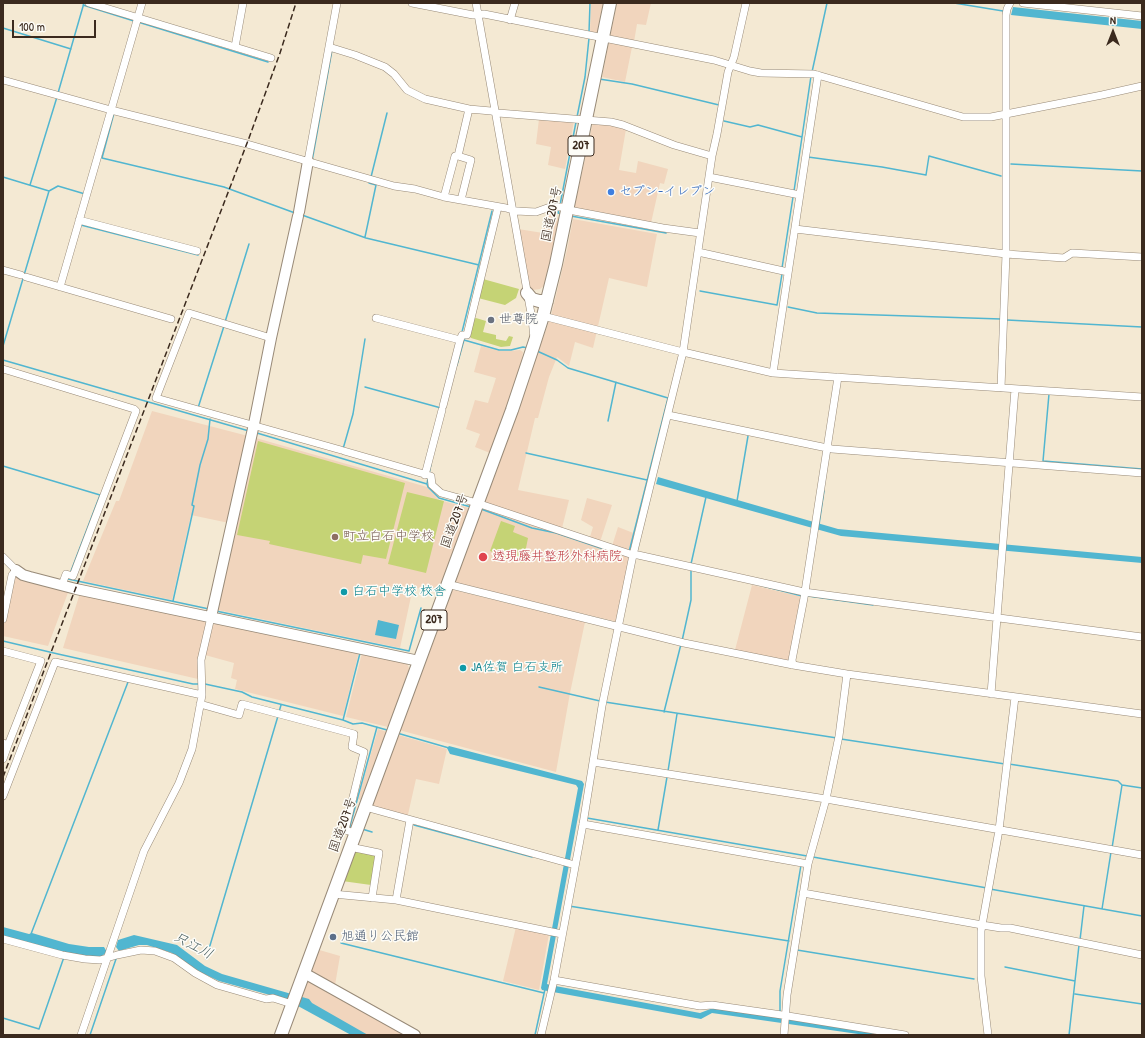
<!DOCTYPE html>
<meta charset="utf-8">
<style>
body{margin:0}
#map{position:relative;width:1145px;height:1038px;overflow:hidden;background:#f4e9d3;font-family:"Patrick Hand",sans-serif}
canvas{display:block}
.frame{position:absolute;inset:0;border:4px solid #3b2a1e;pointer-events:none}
.north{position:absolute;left:1093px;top:12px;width:40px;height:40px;-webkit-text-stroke:3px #fdfcf7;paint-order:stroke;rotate:0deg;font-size:11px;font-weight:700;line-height:16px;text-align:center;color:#3b2a1e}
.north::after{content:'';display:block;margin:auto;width:14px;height:18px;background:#3b2a1e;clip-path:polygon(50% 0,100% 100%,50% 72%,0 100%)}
.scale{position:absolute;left:12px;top:20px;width:84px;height:18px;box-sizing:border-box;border:2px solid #3b2a1e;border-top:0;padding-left:5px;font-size:12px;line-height:14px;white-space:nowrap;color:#3b2a1e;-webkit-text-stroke:3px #fdfcf7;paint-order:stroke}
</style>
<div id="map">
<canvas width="1145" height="1038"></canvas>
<div class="frame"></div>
<div class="north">N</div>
<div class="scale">100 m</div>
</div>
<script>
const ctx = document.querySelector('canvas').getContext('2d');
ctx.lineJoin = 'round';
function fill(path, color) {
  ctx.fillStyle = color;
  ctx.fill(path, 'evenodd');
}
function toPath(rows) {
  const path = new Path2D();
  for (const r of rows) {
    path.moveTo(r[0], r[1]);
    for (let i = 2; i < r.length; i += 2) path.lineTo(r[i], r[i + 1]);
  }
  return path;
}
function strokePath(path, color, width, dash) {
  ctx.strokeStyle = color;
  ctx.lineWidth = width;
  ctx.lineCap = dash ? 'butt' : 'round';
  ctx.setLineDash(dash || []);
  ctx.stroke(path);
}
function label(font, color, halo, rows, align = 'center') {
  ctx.font = font + ' "Patrick Hand","Klee One",sans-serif';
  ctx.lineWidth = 3;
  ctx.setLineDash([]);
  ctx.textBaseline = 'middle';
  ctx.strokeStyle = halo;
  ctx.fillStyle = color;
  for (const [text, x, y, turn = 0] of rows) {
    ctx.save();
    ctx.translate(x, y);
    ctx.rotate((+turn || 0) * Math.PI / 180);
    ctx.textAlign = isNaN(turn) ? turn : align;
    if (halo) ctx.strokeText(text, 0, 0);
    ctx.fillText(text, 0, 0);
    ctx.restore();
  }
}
fill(toPath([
 [591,3,603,3,597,35,590,33],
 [617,3,651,3,646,25,637,24,634,42,610,37],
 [609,42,632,47,625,82,602,77],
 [539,119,574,121,565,169,548,165,551,147,536,144],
 [593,122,614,125,626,129,619,170,636,173,638,161,668,169,664,184,660,183,651,223,574,209],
 [556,210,555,216,559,218,545,285,540,289,533,290,528,286,518,229,543,233,547,212],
 [573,219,657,234,647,287,609,278,593,348,575,342,569,366,557,357,549,377,538,418,535,418,518,490,569,500,562,528,590,537,593,527,581,520,587,498,612,505,600,542,612,546,618,527,636,534,618,622,458,584,455,580,551,316,567,250],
 [481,346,500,351,509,351,520,350,523,352,520,370,490,453,475,447,480,434,466,429,475,400,488,403,496,378,474,372],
 [152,411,248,436,229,523,191,515,172,600,83,581,116,501,119,501],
 [256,438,427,487,439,500,469,508,438,593,413,587,400,648,218,610],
 [13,577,69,590,48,646,3,636,3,628],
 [752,585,803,597,792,662,735,650],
 [454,590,585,622,570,693,556,772,399,730,420,671,423,670,436,635,436,626,451,591],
 [80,593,202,619,207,624,198,679,63,648],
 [218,622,359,652,343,716,235,689,237,680,231,678,234,663,205,655,213,625],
 [362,653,406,662,410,670,388,727,346,717],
 [378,729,387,732,362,801,358,799],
 [395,734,447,749,439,784,416,779,407,819,369,807],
 [516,927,549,934,539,990,503,981],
 [316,949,340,956,335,985,409,1035,366,1035,298,997]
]), '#f1d5bd');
fill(toPath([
 [483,279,519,289,516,298,505,305,478,298],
 [476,318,486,321,483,332,496,335,496,339,506,341,509,336,513,337,510,346,501,347,471,338,469,334,473,319],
 [258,441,405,483,386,559,363,555,361,564,269,544,270,541,237,535],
 [407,492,444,501,426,573,388,564],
 [501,521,515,526,513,532,528,538,523,563,490,551],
 [353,851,376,856,371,885,342,881]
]), '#c5d375');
fill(toPath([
 [1013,7,1142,21,1142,29,1011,15],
 [658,477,838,529,1142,557,1142,563,841,536,656,484],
 [378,620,399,625,396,639,375,635],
 [449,746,582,781,584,784,547,984,550,985,700,1013,713,1008,816,1023,886,1035,865,1035,712,1013,701,1019,542,990,541,988,578,788,576,785,450,754,447,748],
 [3,927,29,934,32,933,69,944,89,947,104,947,107,952,102,956,88,956,67,953,3,936],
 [134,935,177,945,205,966,222,974,309,999,312,1003,368,1035,351,1035,298,1006,299,1003,219,981,200,972,172,953,147,945,139,945,119,951,116,947,118,940]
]), '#51b6d0');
strokePath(toPath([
 [954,3,1003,11],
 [83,5,134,21],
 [138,22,268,62],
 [3,28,71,49],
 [589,32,590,3],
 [812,72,827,3],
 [599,79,632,84,719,105],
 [58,93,84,3],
 [114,113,102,158,224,187,295,213],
 [577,117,585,77,589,38],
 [724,121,750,127,758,125,802,137],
 [808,157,882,167,926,175,929,156,1001,176],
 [312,161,332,50],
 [1011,164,1142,171],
 [3,177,49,191,3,346],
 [371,177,387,113],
 [30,185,57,97],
 [49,191,58,186,85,194],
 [794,191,811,76],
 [560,205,576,122],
 [559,209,558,213,562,214],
 [302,215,366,238,479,265],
 [571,216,666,233],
 [82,223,81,225,198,255],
 [365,237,376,185,369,183,370,181],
 [782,268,793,197],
 [700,291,777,305,782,274],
 [788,307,817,313,1001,319],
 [1007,320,1142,327],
 [225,322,249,244],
 [462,332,492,211],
 [537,351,557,360,568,368,668,398,629,552],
 [3,360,249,431],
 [457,365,464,340,499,350,511,350,523,347,528,348],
 [365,387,441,408],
 [1048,394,1049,394,1043,461,1142,469],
 [198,408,224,326],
 [608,421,616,382],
 [257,433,427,484,428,487,439,498,471,507],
 [343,449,353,414,365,339],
 [526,453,647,480],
 [3,466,100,495,71,571],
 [429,474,431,464],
 [427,484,428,478],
 [737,501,748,436],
 [481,509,532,528,556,533,618,554],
 [819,525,824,491],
 [691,564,706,497],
 [68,579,209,609],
 [763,586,802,596],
 [808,596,873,605],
 [173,601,194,506,192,505,200,465,208,439,210,419],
 [216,611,409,651,421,608],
 [3,641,58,654,193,684,199,684],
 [682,641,691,600,691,569],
 [205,684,242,692,252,697,343,720,360,653],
 [539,687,600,701],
 [605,702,837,738],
 [279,712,281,705],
 [664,712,681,644],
 [343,720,353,724,362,723,387,730],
 [397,733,449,748],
 [841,739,1005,764],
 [1009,764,1118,781,1122,785],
 [668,771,677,714],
 [587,818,807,856],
 [414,825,532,857],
 [352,827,350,826,377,727],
 [362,829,372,832],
 [658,830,667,777],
 [1112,848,1122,785,1142,788],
 [813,857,987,888],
 [990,889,1142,916],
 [569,906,789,941],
 [1102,909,1111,852],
 [31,934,128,682],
 [1080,940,1084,906],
 [341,943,544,993],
 [797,950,974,979],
 [206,959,278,716],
 [1005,967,1075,981],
 [1075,994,1142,1004],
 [780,1012,780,991,801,865],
 [3,1018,39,1029,64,957],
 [90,1035,116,959],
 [535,1035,545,989],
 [1069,1035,1079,945]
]), '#51b6d0', 1.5);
const street = toPath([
 [89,3,235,47,243,3],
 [412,3,473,15,484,14,714,60,750,71,761,73,814,74,963,117,991,117,1006,114,1102,95,1142,86],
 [476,3,532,319,534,338],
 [1023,3,1142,16],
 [510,20,515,3],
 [235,47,271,58],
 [329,47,355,55,385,67,394,74,407,90,425,99,469,109,491,111,498,113,611,122,623,125,674,145,712,156],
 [3,80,111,110,247,144,394,186,415,189,444,197,506,208,516,211,536,212,550,207,562,207,574,211,663,228,700,233],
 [308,161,337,3],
 [709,177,800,195],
 [444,197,455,156,458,156],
 [461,200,471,160,458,156,469,109],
 [79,220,197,251],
 [795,229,1006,254,1064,258,1072,253,1142,257],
 [698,252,788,272],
 [3,270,21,275],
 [26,277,171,319],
 [60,287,142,3],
 [543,316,683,352,773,373,1142,397],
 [376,318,460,340],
 [271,338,189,313,156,398,341,450],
 [3,369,134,409,136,411,73,576,66,574,62,585],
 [773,373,818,75],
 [1001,388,1006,254,1006,15,1007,9,1010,3],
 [443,406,460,340,462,335,467,335,498,207],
 [668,415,832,449,1142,473],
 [344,451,431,476,432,485,441,493,477,503,633,555,638,555,804,592,1142,637],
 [425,475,442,410],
 [3,557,16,570,12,575,3,619],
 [447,584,684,643,793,665,847,674,1142,714],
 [3,651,41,661,8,745,3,743],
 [793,665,792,660,804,598,838,377],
 [991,694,1015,389],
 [200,704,239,715,242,704,354,734,352,747,364,752,345,830,355,833],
 [3,759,8,745],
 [593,762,826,799,1142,855],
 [3,796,55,662,202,695],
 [365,807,575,865],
 [583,824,808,864],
 [350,847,379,853,372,898],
 [803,893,982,925,1001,928,1010,928,1142,955],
 [333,894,396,900,562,934],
 [396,900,410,820],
 [3,939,62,955,85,959,100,960,117,955,141,950,155,951,174,958,195,973,217,985,266,999,273,998,292,1004],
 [554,980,700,1006,712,1005,782,1015,905,1035],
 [81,1035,144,851,179,783,192,749,202,695,201,660,211,617],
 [541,1035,554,980,583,824,602,706,633,555,683,352,712,156,717,134,728,72,734,57,746,3],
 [784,1035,787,995,808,864,826,799,839,736,847,674],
 [988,1035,981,976,981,931,999,830,1015,697]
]);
const secondary = toPath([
 [299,212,308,161],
 [16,570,23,575,30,577,76,589,419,661],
 [211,617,254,424,271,338,298,216],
 [304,973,415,1035]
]);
const highway = toPath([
 [527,293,532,299,539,301,547,301],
 [281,1035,512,410,534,344,543,316,556,264,610,3]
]);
strokePath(street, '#988a78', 8);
strokePath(secondary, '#988a78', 12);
strokePath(highway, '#988a78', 14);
strokePath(street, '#fff', 7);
strokePath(secondary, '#fff', 10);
strokePath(highway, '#fff', 12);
strokePath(toPath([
 [3,777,249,138,280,53,296,3]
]), '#3b2a1e', 1.5, [6, 3]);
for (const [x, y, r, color] of [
 [611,192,4,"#3f7fe0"],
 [491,320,4,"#6b7280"],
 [335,537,4,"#8d6e63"],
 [483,557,5,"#e0444e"],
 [344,592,4,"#0f9aa8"],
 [463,668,4,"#0f9aa8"],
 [333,937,4,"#5c6f8a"]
]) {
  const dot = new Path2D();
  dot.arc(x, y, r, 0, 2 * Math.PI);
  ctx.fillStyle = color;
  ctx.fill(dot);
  strokePath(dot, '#fdfcf7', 1.5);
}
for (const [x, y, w] of [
 [581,146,26],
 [434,620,26]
]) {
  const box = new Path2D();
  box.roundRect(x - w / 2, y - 10, w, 20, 3);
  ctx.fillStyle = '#fdfcf7';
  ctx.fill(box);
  strokePath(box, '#3b2a1e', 1);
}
label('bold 12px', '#3b2a1e', null, [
 ["207",581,146],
 ["207",434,620]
]);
label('13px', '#366cbe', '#fdfcf7', [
 ["セブン-イレブン",619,192]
], 'left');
label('13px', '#3b2a1e', '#fdfcf7', [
 ["国道207号",552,214,-78],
 ["国道207号",455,521,-70],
 ["国道207号",343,825,-70]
]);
label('13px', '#5b616d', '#fdfcf7', [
 ["世尊院",499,320]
], 'left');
label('13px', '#785e54', '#fdfcf7', [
 ["町立白石中学校",343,537]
], 'left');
label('13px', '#be3a42', '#fdfcf7', [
 ["透現藤井整形外科病院",492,557]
], 'left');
label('13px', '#0d838f', '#fdfcf7', [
 ["白石中学校 校舎",352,592],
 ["JA佐賀 白石支所",471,668]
], 'left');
label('13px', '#4e5e75', '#fdfcf7', [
 ["旭通り公民館",341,937]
], 'left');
label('italic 14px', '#435b5c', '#fdfcf7', [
 ["只江川",193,946,28]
]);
</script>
